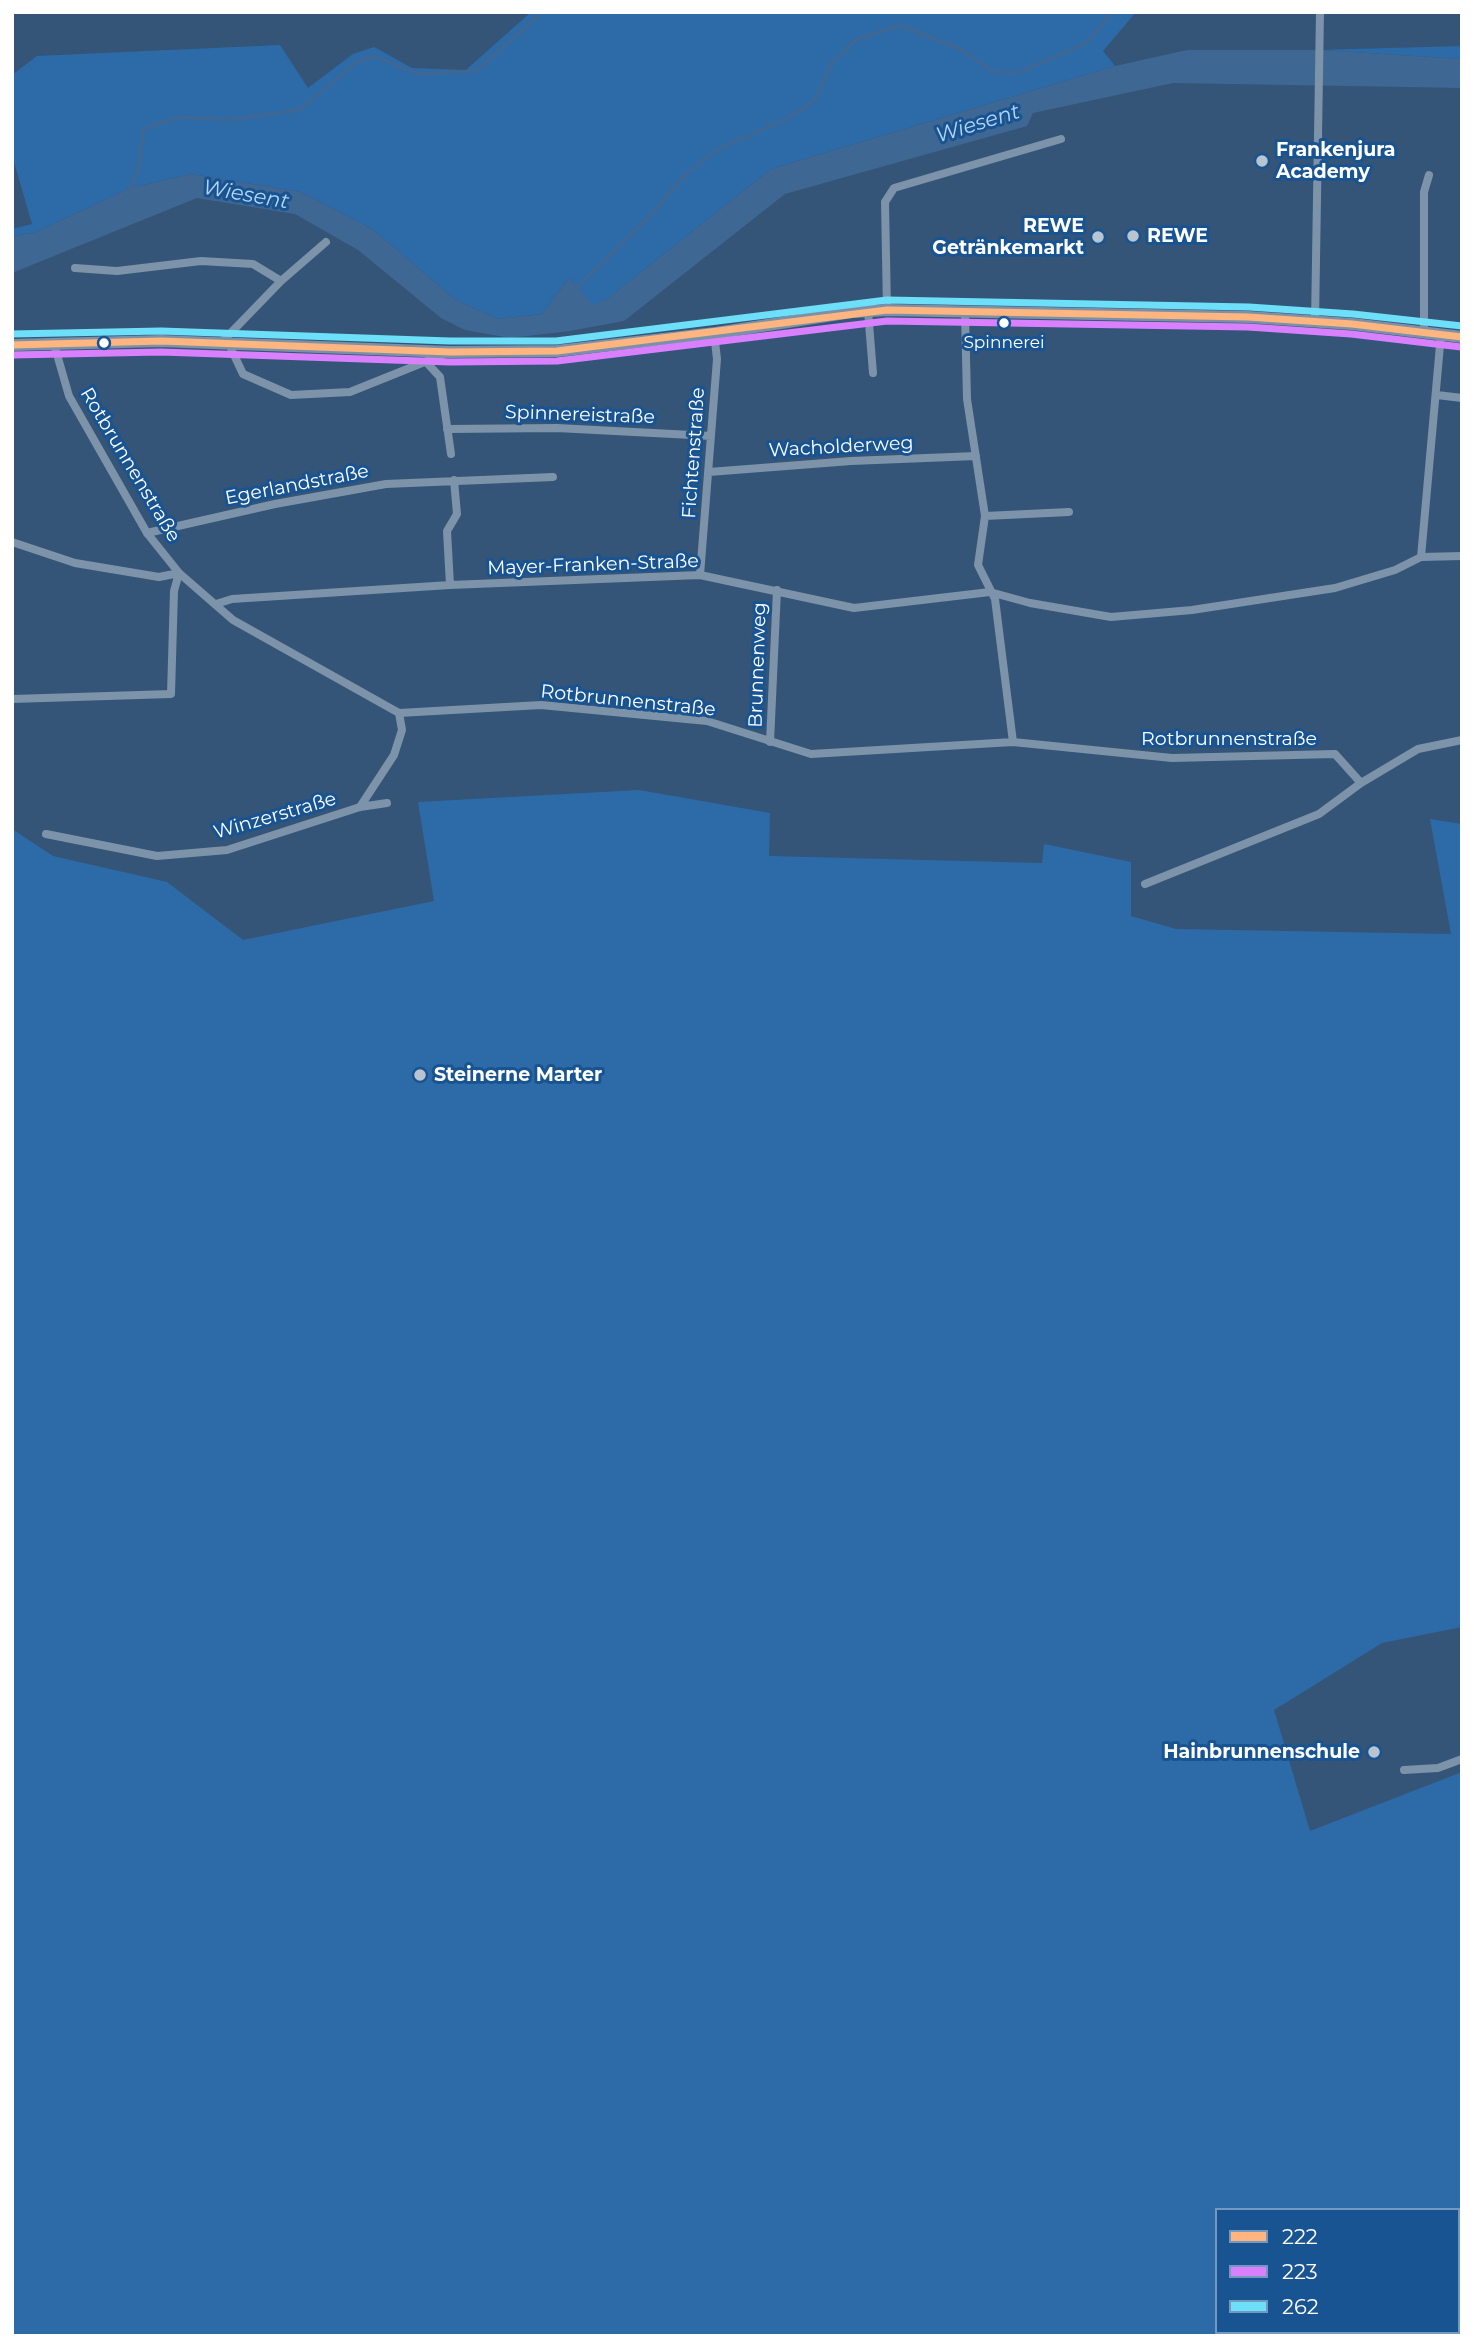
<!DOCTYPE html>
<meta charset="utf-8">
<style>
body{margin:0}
#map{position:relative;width:1474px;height:2348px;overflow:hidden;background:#345577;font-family:Montserrat,sans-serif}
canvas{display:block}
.frame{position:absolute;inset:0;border:14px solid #fff;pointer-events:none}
.legend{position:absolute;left:1215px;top:2208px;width:245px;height:126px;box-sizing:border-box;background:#195492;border:2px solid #7598be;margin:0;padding:9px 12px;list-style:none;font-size:21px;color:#fff}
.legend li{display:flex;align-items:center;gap:14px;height:35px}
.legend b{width:35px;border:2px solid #7598be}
</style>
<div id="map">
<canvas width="1474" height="2348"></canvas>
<div class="frame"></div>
<ul class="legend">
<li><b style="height:9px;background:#ffb580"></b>222</li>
<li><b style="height:9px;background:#d880ff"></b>223</li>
<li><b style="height:9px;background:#6ddff8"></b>262</li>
</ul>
</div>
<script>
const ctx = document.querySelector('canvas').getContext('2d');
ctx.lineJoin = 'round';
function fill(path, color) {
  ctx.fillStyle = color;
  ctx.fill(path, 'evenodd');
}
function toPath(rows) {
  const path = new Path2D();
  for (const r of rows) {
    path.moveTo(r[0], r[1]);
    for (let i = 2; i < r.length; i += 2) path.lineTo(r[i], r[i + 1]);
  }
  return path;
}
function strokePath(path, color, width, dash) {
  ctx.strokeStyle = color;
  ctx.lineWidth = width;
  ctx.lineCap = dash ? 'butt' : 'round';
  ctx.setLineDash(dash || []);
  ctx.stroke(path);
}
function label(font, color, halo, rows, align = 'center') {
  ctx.font = font + ' Montserrat,sans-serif';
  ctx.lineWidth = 6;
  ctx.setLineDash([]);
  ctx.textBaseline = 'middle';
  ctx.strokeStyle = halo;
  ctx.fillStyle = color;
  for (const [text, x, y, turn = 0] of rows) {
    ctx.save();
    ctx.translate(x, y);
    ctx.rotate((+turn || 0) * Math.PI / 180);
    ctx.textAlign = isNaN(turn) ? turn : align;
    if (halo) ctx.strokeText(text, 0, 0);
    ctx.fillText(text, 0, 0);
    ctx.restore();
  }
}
fill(toPath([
 [531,12,1136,12,1103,51,1115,66,771,169,607,299,593,306,569,278,542,314,498,319,456,300,372,229,301,192,191,174,130,188,34,233,12,236,12,229,32,224,12,155,12,75,37,56,280,45,308,88,353,54,374,47,412,68,466,70],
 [1462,46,1462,59,1319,50],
 [639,790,770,813,769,856,1042,863,1044,844,1131,862,1131,916,1176,929,1451,934,1430,819,1462,824,1462,1627,1382,1643,1274,1710,1310,1831,1462,1772,1462,2336,12,2336,12,829,53,856,167,882,243,940,434,901,418,802],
 [1217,2210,1458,2210,1458,2332,1217,2332]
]), '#2d6ba8');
fill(toPath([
 [1187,50,1319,50,1462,59,1462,88,1173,83,1033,113,1027,126,785,194,624,321,570,331,510,338,465,330,441,318,358,250,295,214,197,198,12,273,12,236,34,233,130,188,191,174,301,192,372,229,456,300,498,319,542,314,569,278,593,305,607,299,771,169,1115,66]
]), '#3e6793');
strokePath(toPath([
 [130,189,139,167,143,129,180,117,228,120,299,110,358,61,374,56,418,74,476,71,543,12],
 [576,288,648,218,687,173,716,150,786,119,815,100,831,64,858,38,901,26,958,48,992,71,1018,73,1088,42,1112,12]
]), '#3e6793', 3.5);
strokePath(toPath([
 [75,268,117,271,201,261,253,264,281,281],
 [887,310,885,202,894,188,1061,139],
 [868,311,873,373],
 [965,313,967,399,985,516,978,565,995,599,1013,742],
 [1315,322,1320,12],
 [1424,332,1424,192,1429,175],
 [228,342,243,374,291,395,350,392,447,353],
 [221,343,281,281,326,242],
 [54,344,69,396,147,533,179,573,233,620,399,713,541,705,707,721,811,754,1013,742,1172,758,1335,754,1361,783],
 [427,363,440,377,451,454],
 [1437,395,1462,398],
 [447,429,557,428,711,436],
 [709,472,851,461,976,456],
 [985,516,1069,512],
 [147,533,275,504,386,484,553,477],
 [12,542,75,563,159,577,179,573,174,591,171,694,12,699],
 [1421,557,1441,334],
 [700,575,717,359,714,333],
 [450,585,447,531,457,514,454,480],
 [216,604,232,599,450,585,700,575,854,608,990,592,1030,603,1111,617,1192,610,1335,588,1395,570,1421,557,1462,556],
 [770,742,777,590],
 [360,807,394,755,402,730,399,713],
 [46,834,157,856,227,850,360,807,387,803],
 [1145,884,1319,814,1361,783,1418,749,1462,740],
 [1404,1770,1438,1768,1462,1759]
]), '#7d93a9', 8);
strokePath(toPath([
 [12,345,161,341,450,352,557,351,716,333,852,312,887,310,1248,317,1352,324,1462,337]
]), '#7b91a8', 12);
strokePath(toPath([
 [12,345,161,341,450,352,557,351,887,310,1248,317,1352,324,1462,337]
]), '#ffb580', 7);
strokePath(toPath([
 [12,355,161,352,450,362,557,361,887,321,1248,327,1351,334,1461,347]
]), '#d880ff', 7);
strokePath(toPath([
 [12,334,161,331,450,341,556,341,887,300,1249,307,1353,314,1462,326]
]), '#6ddff8', 7);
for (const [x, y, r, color] of [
 [1262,161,7,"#b8c4cf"],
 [1133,236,7,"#b8c4cf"],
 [1098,237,7,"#b8c4cf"],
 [1004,323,6,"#fff"],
 [104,343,6,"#fff"],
 [420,1075,7,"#b8c4cf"],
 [1374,1752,7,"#b8c4cf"]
]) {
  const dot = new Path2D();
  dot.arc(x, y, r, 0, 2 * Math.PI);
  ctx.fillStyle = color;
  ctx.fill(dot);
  strokePath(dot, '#195492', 2.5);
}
label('17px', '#fff', '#195492', [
 ["Spinnerei",1004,343]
]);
label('bold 19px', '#fff', '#195492', [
 ["Frankenjura",1276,150],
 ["Academy",1276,172],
 ["REWE",1084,226,"right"],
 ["Getränkemarkt",1084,248,"right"],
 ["REWE",1147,236],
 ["Steinerne Marter",434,1075],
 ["Hainbrunnenschule",1360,1752,"right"]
], 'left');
label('19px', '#fff', '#195492', [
 ["Spinnereistraße",580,415,2],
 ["Wacholderweg",841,447,-3],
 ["Fichtenstraße",694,453,-86],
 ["Rotbrunnenstraße",130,465,59],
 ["Egerlandstraße",297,485,-11],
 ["Mayer-Franken-Straße",593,565,-2],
 ["Brunnenweg",758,665,-88],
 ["Rotbrunnenstraße",628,701,6],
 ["Rotbrunnenstraße",1229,739],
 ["Winzerstraße",275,816,-16]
]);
label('italic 21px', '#b5d6f6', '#195492', [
 ["Wiesent",978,124,-17],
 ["Wiesent",246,195,10]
]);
</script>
